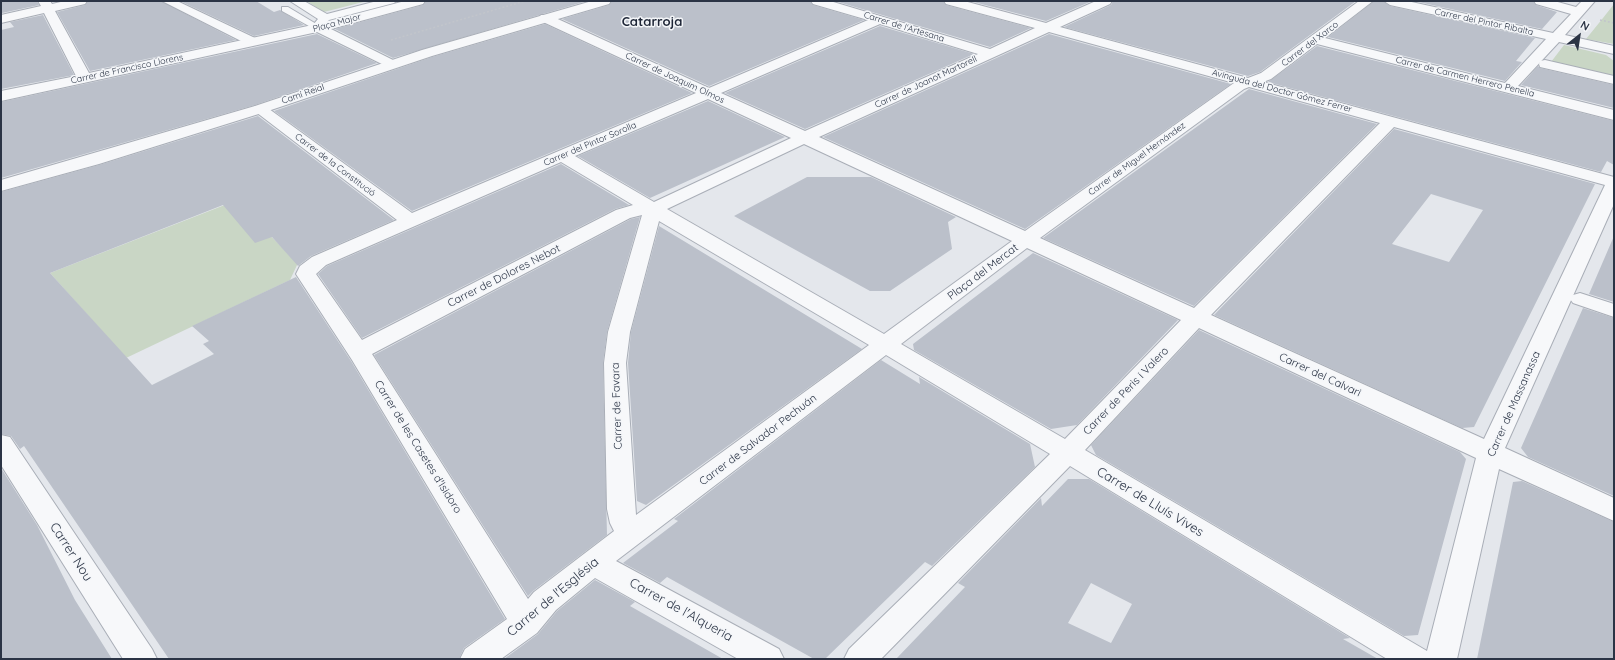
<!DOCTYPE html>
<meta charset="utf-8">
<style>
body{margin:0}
#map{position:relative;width:1615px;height:660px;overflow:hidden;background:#e4e7ec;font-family:Quicksand,sans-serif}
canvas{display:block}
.frame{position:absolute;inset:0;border:2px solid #2b3445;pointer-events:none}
.north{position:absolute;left:1559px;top:16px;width:40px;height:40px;-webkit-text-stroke:3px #f4f6f9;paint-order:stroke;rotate:30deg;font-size:11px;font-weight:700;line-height:16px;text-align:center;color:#2b3445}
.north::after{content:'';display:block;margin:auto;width:14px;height:18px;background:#2b3445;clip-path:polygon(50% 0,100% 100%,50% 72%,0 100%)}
</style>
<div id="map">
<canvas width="1615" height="660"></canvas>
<div class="frame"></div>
<div class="north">N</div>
</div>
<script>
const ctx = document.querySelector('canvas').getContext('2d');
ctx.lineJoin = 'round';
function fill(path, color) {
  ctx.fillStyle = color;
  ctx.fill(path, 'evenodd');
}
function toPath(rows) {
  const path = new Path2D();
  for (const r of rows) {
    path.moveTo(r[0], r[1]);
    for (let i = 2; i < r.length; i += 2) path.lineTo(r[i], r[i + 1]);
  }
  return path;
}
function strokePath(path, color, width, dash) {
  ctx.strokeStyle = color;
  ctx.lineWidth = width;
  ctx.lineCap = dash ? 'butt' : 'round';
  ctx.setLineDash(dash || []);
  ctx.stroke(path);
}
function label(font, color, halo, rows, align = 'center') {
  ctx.font = font + ' Quicksand,sans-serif';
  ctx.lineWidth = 3;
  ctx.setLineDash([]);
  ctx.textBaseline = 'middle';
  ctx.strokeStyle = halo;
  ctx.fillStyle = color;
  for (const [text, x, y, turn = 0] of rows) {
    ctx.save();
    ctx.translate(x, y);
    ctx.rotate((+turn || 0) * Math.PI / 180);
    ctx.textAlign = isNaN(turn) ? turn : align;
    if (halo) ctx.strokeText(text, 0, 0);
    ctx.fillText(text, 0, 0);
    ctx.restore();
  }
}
fill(toPath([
 [313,1,367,1,324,12,308,2],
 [1614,4,1614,44,1586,39,1603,18],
 [1564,45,1606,55,1614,61,1614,77,1551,62],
 [235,201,298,263,290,280,126,358,50,273]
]), '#c9d6c5');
fill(toPath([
 [1,1,37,1,39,5,2,13],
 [88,1,161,1,236,40,90,71,57,12,85,5],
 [180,1,256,1,274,12,280,10,304,25,254,36],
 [426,1,587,1,393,58,335,29,423,5],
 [612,1,810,1,813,5,864,20,709,86,562,19,609,5],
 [835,1,943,1,946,5,1031,28,990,47],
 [970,1,1092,1,1046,21],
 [1113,1,1356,1,1260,72,1248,76,1064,27,1111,5],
 [1374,1,1383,1,1390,6,1535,38,1516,61,1522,62,1505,81,1328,37],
 [1414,1,1533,1,1536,5,1557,12,1542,29],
 [43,15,74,75,1,89,1,30,14,27,10,22],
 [545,24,692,93,412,211,274,111,432,57],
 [880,26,974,54,805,129,725,93],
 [317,34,377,63,255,105,1,178,1,102],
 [1049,34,1231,84,1025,229,823,137],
 [1317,46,1614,121,1614,165,1607,161,1601,172,1268,82],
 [1538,66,1540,68,1614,85,1614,108,1521,85],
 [1249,89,1377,124,1194,306,1043,238],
 [708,101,785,137,650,198,578,156],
 [258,116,394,220,311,256,298,266,272,237,255,243,223,205,50,273,152,385,214,354,203,344,209,341,192,326,296,277,351,361,505,619,464,648,459,659,169,659,24,446,20,449,11,436,1,434,1,192,99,165],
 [1394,129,1595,184,1474,427,1462,428,1214,315],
 [1431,194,1483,210,1449,262,1392,244],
 [561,164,629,205,615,209,362,338,318,274,327,266],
 [807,177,871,177,956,217,948,222,952,249,890,291,870,291,734,216],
 [640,217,607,332,603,363,607,535,533,591,528,596,374,355,631,219],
 [659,226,862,349,646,505,637,501,628,363,631,332],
 [1614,236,1614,302,1589,294],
 [1033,253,1178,320,1077,425,1051,429,914,350,913,344],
 [1583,308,1614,318,1614,496,1528,457,1521,448],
 [1199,330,1460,452,1466,459,1418,635,1404,636,1096,455,1091,445],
 [881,360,920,384,919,377,1030,444,1035,467,932,566,925,562,825,659,814,659,667,577,660,583,623,563,678,521,674,519],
 [1,468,37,525,75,600,112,659,1,659],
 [1068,479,1089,479,1350,638,1343,639,1378,659,896,659,965,587,958,583,1041,498,1042,506],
 [1091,583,1132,604,1111,643,1068,623],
 [1522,481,1614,522,1614,659,1477,659,1513,482],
 [595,580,635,602,630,606,723,659,504,659,538,634,557,611]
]), '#bbc0ca');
const service = toPath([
 [282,7,288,7,323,28,319,30,316,30,282,11,282,7]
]);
const pedestrian = toPath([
 [162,1,177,1,255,38,257,41,255,44,247,44,162,1],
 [290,1,304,1,327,14,377,1,396,1,394,3,329,20,323,27,319,29,313,25,318,19,290,1],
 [1545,60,1614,76,1614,84,1540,67,1539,64,1540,61,1545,60],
 [1580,293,1614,304,1614,317,1573,303,1570,299,1573,295,1580,293]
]);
const minor = toPath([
 [38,1,50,1,52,4,65,1,87,1,85,4,55,11,89,73,317,24,405,1,425,1,423,4,331,29,395,61,397,64,395,67,390,68,317,32,1,101,1,91,76,76,44,13,1,23,1,15,41,6,38,1],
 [811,1,830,1,990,49,1035,28,946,4,944,1,964,1,1046,23,1096,1,1112,1,1110,4,1060,27,1248,78,1261,73,1359,1,1373,1,1325,38,1505,83,1546,39,1390,5,1384,1,1407,1,1553,33,1571,14,1536,4,1534,1,1554,1,1576,7,1582,1,1595,1,1565,35,1614,46,1614,54,1559,42,1518,86,1614,110,1614,120,1317,44,1271,79,1263,82,1614,177,1614,204,1505,448,1614,498,1614,521,1499,469,1457,659,1387,659,1070,466,881,659,844,659,849,649,1050,454,886,355,616,561,779,649,784,659,738,659,595,578,556,610,537,633,501,659,460,659,465,649,507,619,352,360,296,274,300,266,312,257,397,220,252,109,255,106,265,106,412,213,696,93,541,21,539,18,541,15,549,15,709,88,868,20,813,4,811,1],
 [880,24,978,54,805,131,721,93,880,24],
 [1049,32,1234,83,1025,231,819,137,1049,32],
 [1249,87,1380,123,1194,308,1040,238,1244,89,1249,87],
 [708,99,791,138,654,202,575,156,708,99],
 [1394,127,1605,185,1484,439,1211,315,1394,127],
 [804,144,1012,241,884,334,667,209,804,144],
 [561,162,633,205,616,210,362,340,316,274,326,265,561,162],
 [642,215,608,332,604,363,607,509,610,523,614,531,534,592,528,599,372,354,630,218,642,215],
 [659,221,869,345,636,515,626,363,630,332,659,221],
 [1027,248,1181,320,1065,439,901,344,1027,248],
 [1199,328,1476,458,1427,651,1085,450,1199,328],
 [1,435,10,437,152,649,157,659,123,659,1,465,1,435]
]);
const tertiary = toPath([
 [592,1,611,1,609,4,432,56,265,112,99,164,1,191,1,180,255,106,422,50,592,1]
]);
strokePath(service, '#a9aeb7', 2);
strokePath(pedestrian, '#a9aeb7', 2);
strokePath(minor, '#a9aeb7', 2);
strokePath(tertiary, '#a9aeb7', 2);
strokePath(toPath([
 [474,1,476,2],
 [1600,20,1614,23],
 [391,40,525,1]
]), '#c2c5cb', 1.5, [2, 2]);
fill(service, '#f7f8fa');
fill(pedestrian, '#f7f8fa');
fill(minor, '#f7f8fa');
fill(tertiary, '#f7f8fa');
label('9px', '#2b3445', '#f4f6f9', [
 ["Carrer del Pintor Ribalta",1484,22,12],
 ["Plaça Major",337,23,-15],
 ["Carrer de l'Artesana",904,27,17],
 ["Carrer del Xarco",1310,44,-37],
 ["Carrer de Francisco Llorens",127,69,-12],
 ["Carrer de Carmen Herrero Penella",1465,77,14],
 ["Carrer de Joaquim Olmos",675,78,25],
 ["Carrer de Joanot Martorell",926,82,-25],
 ["Avinguda del Doctor Gómez Ferrer",1282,91,15],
 ["Camí Reial",303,94,-19],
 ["Carrer del Pintor Sorolla",590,144,-23],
 ["Carrer de Miguel Hernández",1137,159,-36],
 ["Carrer de la Constitució",335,165,37]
]);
label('11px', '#2b3445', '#f4f6f9', [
 ["Plaça del Mercat",983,272,-37],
 ["Carrer de Dolores Nebot",504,276,-27],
 ["Carrer del Calvari",1320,375,25],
 ["Carrer de Peris i Valero",1126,391,-46],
 ["Carrer de Massanassa",1514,404,-66],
 ["Carrer de Favara",617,406,-92],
 ["Carrer de Salvador Pechuán",758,440,-37],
 ["Carrer de les Casetes d'Isidoro",418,447,58]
]);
label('bold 13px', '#1d2536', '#f4f6f9', [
 ["Catarroja",652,22]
]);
label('13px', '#2b3445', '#f4f6f9', [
 ["Carrer de Lluís Vives",1150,502,31],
 ["Carrer Nou",71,552,57],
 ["Carrer de l'Església",553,597,-40],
 ["Carrer de l'Alqueria",681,610,29]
]);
</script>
